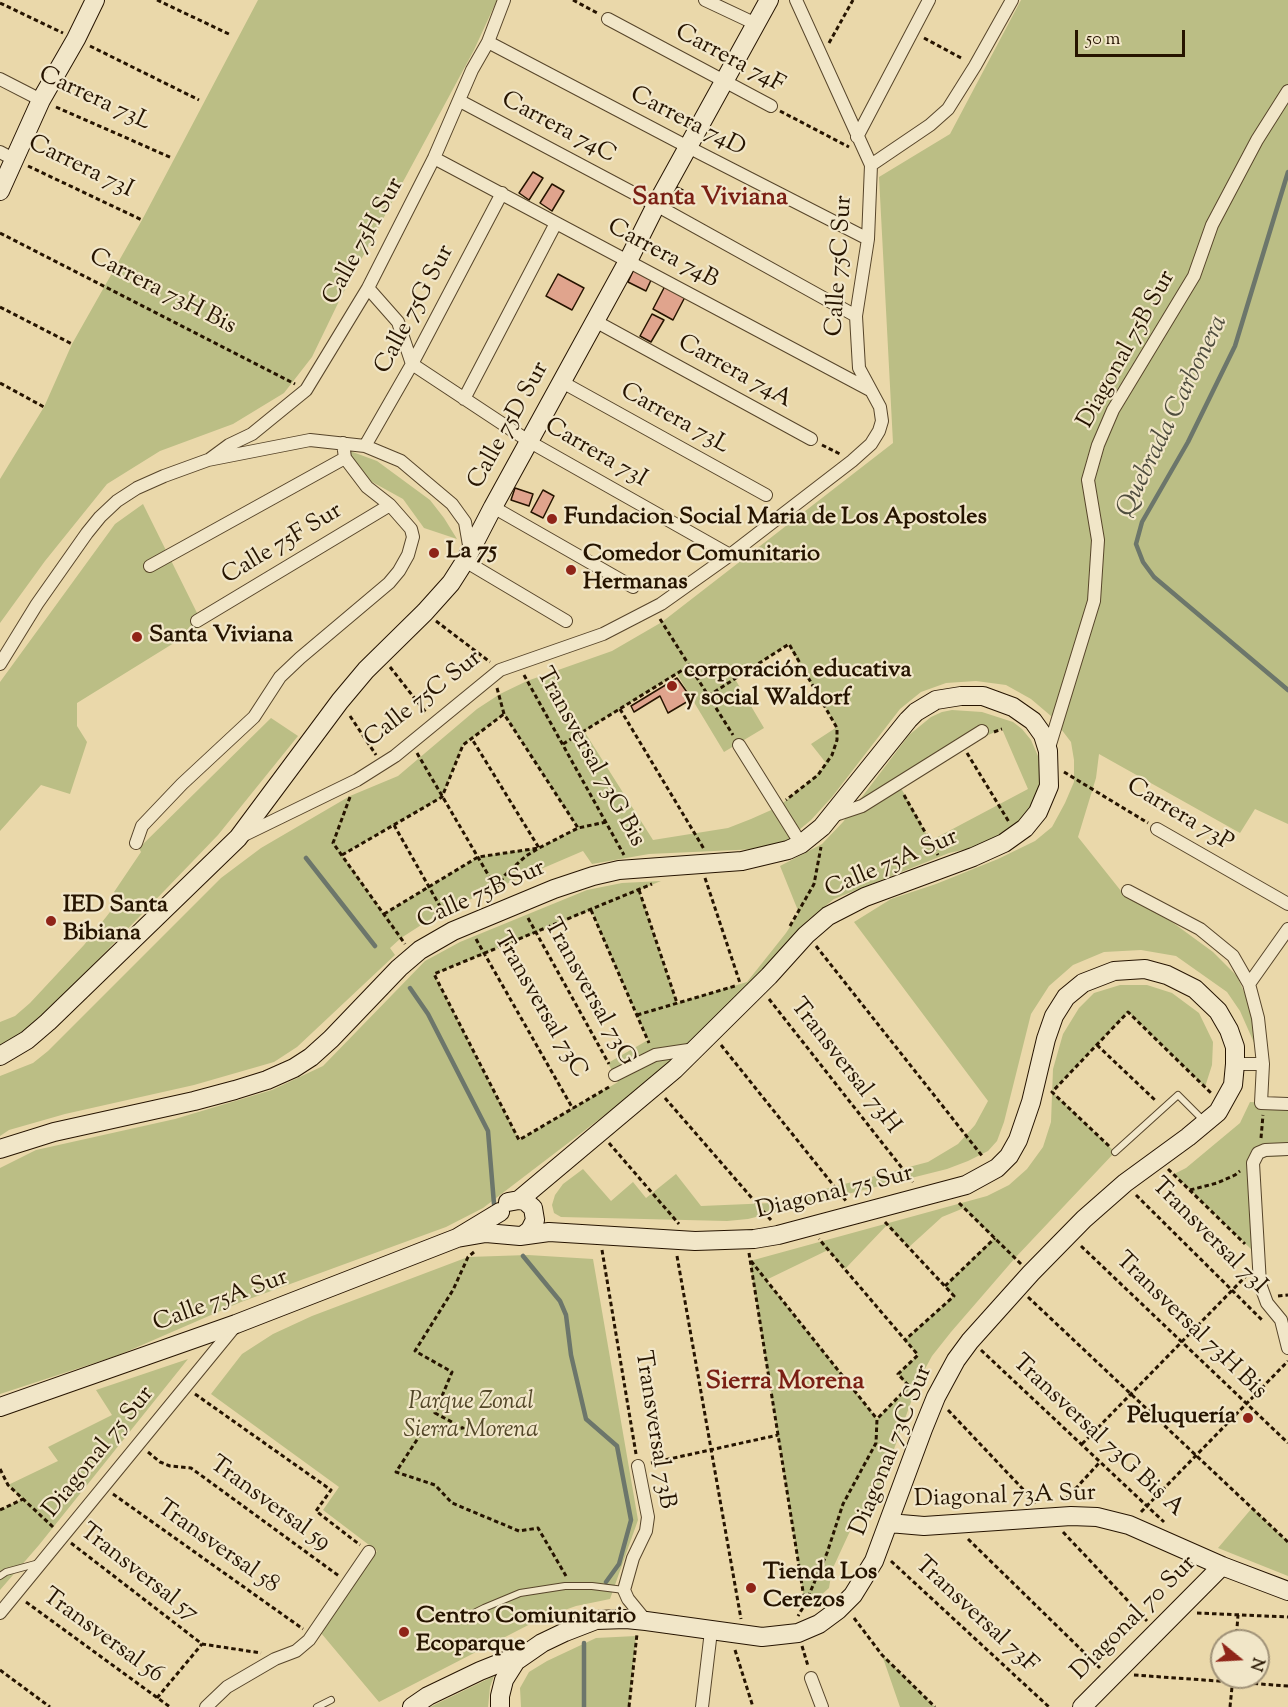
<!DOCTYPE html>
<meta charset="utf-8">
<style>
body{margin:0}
#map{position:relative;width:1288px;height:1707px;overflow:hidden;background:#ead8aa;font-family:"Sorts Mill Goudy",serif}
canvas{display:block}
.north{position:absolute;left:1210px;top:1629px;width:60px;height:60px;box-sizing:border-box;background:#f1e6c8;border:2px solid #a09278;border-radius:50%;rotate:108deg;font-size:16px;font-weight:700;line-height:24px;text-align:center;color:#261400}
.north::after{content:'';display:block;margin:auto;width:21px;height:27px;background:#8f2418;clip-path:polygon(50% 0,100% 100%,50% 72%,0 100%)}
.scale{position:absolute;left:1075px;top:30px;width:110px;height:27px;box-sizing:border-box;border:3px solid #261400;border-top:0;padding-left:8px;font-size:18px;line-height:21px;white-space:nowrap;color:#261400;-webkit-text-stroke:4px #f1e6c8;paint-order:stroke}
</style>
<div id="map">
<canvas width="1288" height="1707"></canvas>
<div class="north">N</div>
<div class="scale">50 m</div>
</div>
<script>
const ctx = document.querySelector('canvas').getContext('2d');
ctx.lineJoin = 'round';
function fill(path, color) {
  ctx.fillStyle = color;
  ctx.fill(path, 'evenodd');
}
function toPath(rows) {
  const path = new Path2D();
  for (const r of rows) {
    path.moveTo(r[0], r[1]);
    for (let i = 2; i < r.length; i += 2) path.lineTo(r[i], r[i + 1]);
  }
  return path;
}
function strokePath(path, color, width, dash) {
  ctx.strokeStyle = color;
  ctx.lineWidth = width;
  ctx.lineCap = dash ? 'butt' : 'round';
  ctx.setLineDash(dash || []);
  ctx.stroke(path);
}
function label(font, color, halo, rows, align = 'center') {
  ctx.font = font + ' "Sorts Mill Goudy",serif';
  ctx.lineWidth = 4.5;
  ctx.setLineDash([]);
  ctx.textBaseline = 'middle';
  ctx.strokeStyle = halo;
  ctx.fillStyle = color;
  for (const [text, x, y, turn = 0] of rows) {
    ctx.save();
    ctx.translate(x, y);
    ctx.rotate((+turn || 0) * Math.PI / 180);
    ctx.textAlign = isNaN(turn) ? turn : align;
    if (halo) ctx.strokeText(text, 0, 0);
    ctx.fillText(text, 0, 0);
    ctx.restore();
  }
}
fill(toPath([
 [258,0,497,0,474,50,342,295,312,357,284,393,233,424,160,451,107,484,45,561,0,623,0,479,44,407,72,344,142,220],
 [1021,0,1288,0,1288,824,1255,809,1240,833,1099,754,1096,778,1078,837,1125,896,1172,922,1213,952,1237,976,1252,1010,1255,1045,1240,1011,1227,992,1176,956,1141,950,1104,952,1073,965,1049,986,1031,1014,1004,1122,997,1141,988,1151,968,1161,947,1169,748,1219,727,1221,561,1217,554,1213,552,1205,555,1195,563,1184,583,1169,611,1201,633,1182,646,1198,676,1174,701,1206,772,1203,928,1162,958,1144,975,1125,988,1101,854,922,891,899,936,884,998,859,1035,841,1052,827,1065,803,1074,782,1074,760,1071,742,1051,716,1031,699,1006,685,976,681,946,683,921,692,900,709,832,797,811,820,787,840,758,849,649,854,592,864,583,851,443,911,401,938,390,948,395,955,297,1047,274,1062,194,1085,65,1114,9,1130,0,1136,0,1076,33,1063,48,1051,221,878,261,848,350,796,398,776,477,709,500,694,527,681,612,651,662,622,893,443,879,177,950,134],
 [788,644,837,727,811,744,826,763,818,774,778,807,751,819,728,828,653,840,584,731,677,674,724,752,764,728,735,679],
 [504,714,578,828,539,848,478,857,384,914,342,855,442,797,463,745],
 [350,451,377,461,430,500,444,518,457,539,424,528,403,499,365,478,354,469],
 [143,504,203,625,77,703,77,726,87,742,70,794,41,785,0,831,0,682,115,524],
 [952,710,982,712,1013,722,1022,729,1031,740,1038,756,1041,784,1030,808,1016,824,1005,833,976,847,949,853,834,899,808,920,780,950,760,979,665,1069,483,1208,446,1227,241,1302,119,1355,0,1394,0,1168,36,1150,175,1119,272,1090,323,1066,425,961,460,942,587,890,622,883,661,881,639,890,677,1003,747,982,786,933,799,913,780,866,822,844,843,822,909,735,931,717,942,712],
 [1002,729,1028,789,930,841,901,788,963,746],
 [591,910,648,1040,608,1063,618,1082,519,1140,434,974],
 [271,718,298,736,218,835,38,1022,13,1041,0,1046,0,1022,15,1016,30,1003,84,945,121,898,114,892,141,852,139,848],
 [1120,985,1147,985,1172,993,1199,1013,1213,1042,1212,1065,1205,1087,1128,1012,1052,1092,1115,1152,1015,1258,951,1332,932,1356,919,1380,873,1507,857,1516,832,1570,829,1588,820,1596,805,1604,750,1261,987,1196,1009,1185,1027,1169,1043,1147,1051,1122,1053,1069,1063,1034,1079,1008,1094,993],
 [964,1208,994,1238,945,1286,954,1296,905,1340,918,1355,898,1374,909,1387,877,1419,766,1280,828,1250,845,1269,887,1225,909,1247,942,1217],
 [1250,1102,1288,1104,1288,1156,1249,1158,1254,1252,1174,1174,1186,1168,1240,1123],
 [528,1255,593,1259,638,1520,610,1599,576,1606,542,1618,379,1702,321,1633,377,1551,323,1510,339,1487,211,1394,242,1354,273,1334,312,1316,468,1257],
 [188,1359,39,1545,0,1590,0,1510,23,1499,8,1485,58,1461,48,1447,112,1415,96,1390],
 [1252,1508,1288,1542,1288,1576,1218,1548],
 [636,1636,629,1707,521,1707,520,1688,529,1672,547,1661,596,1638],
 [882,1655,935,1707,900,1707],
 [494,1676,490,1687,488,1707,430,1707]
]), '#bbbe85');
strokePath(toPath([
 [1288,172,1235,346,1188,442,1142,522,1136,544,1143,562,1154,577,1288,690],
 [306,858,375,946],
 [410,988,428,1014,488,1131,494,1204],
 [523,1256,560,1301,566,1315,571,1355,586,1419,617,1446,631,1520,619,1564,606,1582],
 [584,1707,584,1643]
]), '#6c766b', 4.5);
const building = toPath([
 [533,172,543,178,529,200,519,193,533,172],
 [552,184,564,191,552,211,540,203,552,184],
 [677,187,683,190,676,203,670,199,677,187],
 [634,269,652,278,646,291,628,282,634,269],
 [558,274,584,288,572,310,546,296,558,274],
 [665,286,685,297,673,320,653,309,665,286],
 [652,314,664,320,651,342,640,336,652,314],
 [515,488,533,494,529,506,511,500,515,488],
 [543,490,554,496,543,518,531,512,543,490],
 [677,678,689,695,690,700,668,713,660,696,634,712,631,706,677,678]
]);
fill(building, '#e0a48d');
strokePath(building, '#261400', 1.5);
const lane = toPath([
 [1115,1152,1178,1095,1204,1121],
 [0,1576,6,1572,39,1563],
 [462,1619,484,1608,520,1593,565,1586,592,1586,624,1590],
 [317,1707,331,1700]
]);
const street = toPath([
 [705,0,756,24],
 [608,19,771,106],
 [488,42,688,147,868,239],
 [0,79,41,100],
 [460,101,656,205,856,316],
 [857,137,929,0],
 [0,152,15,160],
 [434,158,870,390],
 [871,165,930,125,948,109,975,66,1012,0],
 [368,288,398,322,412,364,530,442,730,555],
 [595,321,811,439],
 [562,382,766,495],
 [464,399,556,223],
 [365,446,412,364,502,193],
 [210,459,229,445,252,434,306,390,368,288,434,158,472,70,488,42,504,0],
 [493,507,633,587],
 [465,561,566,621],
 [150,566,345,458],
 [197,621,390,505],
 [0,664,37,604,87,533,100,517,117,501,137,488,164,476,208,460,310,440,365,446,401,461,452,504,465,522,470,551],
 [739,745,801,844],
 [1048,751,1094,601,1098,540,1088,480,1098,445,1113,410,1194,276,1212,225,1257,140,1288,91],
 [832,816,862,806,982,731],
 [1157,829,1288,904],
 [242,836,357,780,395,756,500,670,603,634,661,604,730,555,852,461,871,444,879,431,882,421,880,407,859,368,856,316,868,239,871,165,796,0],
 [136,843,142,826,182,784,254,717,280,677,300,658,389,583,399,571,408,555,413,537,411,529,390,505,367,487,345,458,343,443],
 [1128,891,1200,929,1233,956,1249,984,1258,1018,1263,1064,1261,1103,1288,1104],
 [1249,984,1288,929],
 [1235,1064,1263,1064],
 [615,1075,655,1055,695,1049],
 [1288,1149,1265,1150,1258,1153,1253,1163,1260,1284,1267,1303,1281,1320,1288,1348],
 [638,1466,648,1517,646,1531,633,1558,624,1590,628,1599,646,1621],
 [0,1613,236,1325],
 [811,1678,822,1707],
 [206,1707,227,1687,275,1659,296,1651,309,1640,369,1552],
 [702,1707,711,1631]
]);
const secondary = toPath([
 [0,191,41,100,76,39,95,0],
 [0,1056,27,1040,48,1022,238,838,340,701,366,670,425,612,451,583,465,561,493,507,628,261,656,205,769,0],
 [0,1149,54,1132,194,1101,235,1090,267,1080,294,1068,311,1057,331,1039,399,968,420,950,453,931,554,889,593,876,619,870,742,861,788,850,801,844,822,827,908,720,916,712,936,700,961,696,983,696,1013,707,1033,721,1043,735,1048,751,1049,786,1038,812,1025,828,1004,843,973,857,865,897,828,916,806,935,769,976,675,1069,519,1200],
 [508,1202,519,1200,525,1201,533,1208,535,1220,530,1230,525,1234],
 [457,1238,486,1233,520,1236,549,1232,695,1241,754,1239,778,1235,966,1185,997,1168,1009,1156,1018,1140,1031,1102,1046,1039,1054,1016,1066,997,1083,983,1114,971,1145,969,1167,975,1195,989,1218,1011,1229,1030,1235,1047,1235,1064,1233,1085,1218,1112,1188,1137,1125,1183,1084,1219,1031,1273,970,1341,956,1360,936,1397,923,1429,874,1561,853,1595,838,1610,819,1624,798,1633,762,1637,646,1621,626,1619,596,1620,565,1632,542,1643,516,1661,504,1680,500,1696,500,1707],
 [0,1407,236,1324,457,1238,500,1212],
 [889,1523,924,1526,1071,1516,1097,1517,1129,1525,1222,1566,1288,1591],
 [412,1707,428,1696,480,1671,520,1655],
 [1082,1707,1222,1566]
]);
strokePath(lane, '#57452a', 8);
strokePath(street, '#57452a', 14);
strokePath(secondary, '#261400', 20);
strokePath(toPath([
 [157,0,231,35],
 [573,0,599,14],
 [0,3,63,33],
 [924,38,963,59],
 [829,43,853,0],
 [90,46,199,100],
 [56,107,172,158],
 [780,111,849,147],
 [28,166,142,220],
 [0,233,295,384],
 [0,307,72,344],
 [0,383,44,407],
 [822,445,840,454],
 [660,619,733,735],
 [436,621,490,662],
 [390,667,427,714],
 [524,675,624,855],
 [497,688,504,714,578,828],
 [708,696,789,644,837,728,837,740,832,755,818,775,786,800],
 [620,709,704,849],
 [350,716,376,755],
 [994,732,1002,729],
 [563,744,689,666],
 [417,753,500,895],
 [967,753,1009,822],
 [1064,772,1148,823],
 [904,795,938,855],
 [350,797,333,843,405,944],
 [394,825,446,917],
 [342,855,442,797,463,745,504,714],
 [705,878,740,983],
 [496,888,505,875,526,856,539,848,578,828,606,822],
 [639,890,677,1003],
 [591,910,649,1043],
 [384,914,478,857,539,848,472,739],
 [528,918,609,1064],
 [790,926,814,884,821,847],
 [476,939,573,1109],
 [816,946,983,1157],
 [769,999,913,1182],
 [637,1015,735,986],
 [721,1045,846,1201],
 [1097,1045,1156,1101],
 [609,1087,519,1140,434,974,652,884],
 [665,1098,771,1220],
 [1261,1138,1263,1115],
 [609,1143,679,1224],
 [1109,1146,1052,1092,1128,1012,1211,1093],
 [1168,1169,1245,1244],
 [1190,1190,1217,1183,1235,1175,1240,1171],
 [1136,1195,1263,1321],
 [959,1203,1021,1264],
 [885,1222,954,1296,905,1340],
 [1081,1246,1288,1443],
 [602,1250,636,1454],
 [474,1252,468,1257,453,1290,415,1351,452,1372,435,1413,463,1428,422,1432,396,1472,435,1485,452,1503,519,1531,538,1528,566,1576],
 [749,1253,805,1604,798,1616],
 [677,1256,741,1619],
 [751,1261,877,1419],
 [945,1286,995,1238],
 [1278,1296,1288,1295],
 [1028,1297,1288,1542],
 [981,1350,1164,1522],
 [195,1394,331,1490,316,1511,360,1545],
 [948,1410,1036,1503],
 [1082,1444,1247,1275],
 [148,1452,160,1462,170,1466,191,1468,339,1576],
 [651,1463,778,1435],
 [0,1469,8,1485,53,1527],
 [113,1494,303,1629],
 [1065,1500,1100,1462],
 [0,1510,23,1499],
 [1141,1512,1288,1361],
 [1063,1532,1147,1621],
 [968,1539,1101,1669],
 [71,1543,202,1644,261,1653],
 [891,1561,1049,1707],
 [26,1602,170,1707],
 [805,1604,827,1553,843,1504,876,1443,877,1419,909,1386,898,1374,918,1355,819,1239],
 [1197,1613,1288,1617],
 [854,1618,882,1655,935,1707],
 [1236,1641,1238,1615],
 [802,1646,808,1666],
 [735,1650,753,1707],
 [0,1670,50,1707],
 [1134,1675,1288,1686],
 [157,1698,202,1644],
 [629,1707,637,1634],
 [1230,1707,1233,1677]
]), '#261400', 3, [4.5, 3]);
strokePath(lane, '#f1e6c8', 6);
strokePath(street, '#f1e6c8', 12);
strokePath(secondary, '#f1e6c8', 18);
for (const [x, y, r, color] of [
 [552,519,6,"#8f2418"],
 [434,553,6,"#8f2418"],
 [571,570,6,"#8f2418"],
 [137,637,6,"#8f2418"],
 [672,686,6,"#8f2418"],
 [51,921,6,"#8f2418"],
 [1248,1418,6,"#8f2418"],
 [751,1588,6,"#8f2418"],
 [404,1632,6,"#8f2418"]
]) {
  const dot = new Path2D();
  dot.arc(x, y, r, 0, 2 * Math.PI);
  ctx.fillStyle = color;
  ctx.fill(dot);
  strokePath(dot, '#f1e6c8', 2);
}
label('24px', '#261400', '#f1e6c8', [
 ["Carrera 74F",729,60,28],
 ["Carrera 73L",94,100,25],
 ["Carrera 74D",687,123,27],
 ["Carrera 74C",558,129,28],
 ["Carrera 73I",80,168,26],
 ["Calle 75H Sur",365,242,-61],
 ["Carrera 74B",662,255,28],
 ["Calle 75C Sur",841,266,-86],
 ["Carrera 73H Bis",162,293,27],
 ["Calle 75G Sur",416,310,-62],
 ["Diagonal 75B Sur",1128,350,-61],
 ["Carrera 74A",734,373,29],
 ["Carrera 73L",674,420,29],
 ["Calle 75D Sur",510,426,-61],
 ["Carrera 73I",595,454,30],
 ["Calle 75F Sur",283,545,-31],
 ["Calle 75C Sur",424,700,-38],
 ["Transversal 73G Bis",589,758,61],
 ["Carrera 73P",1179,816,31],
 ["Calle 75A Sur",892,865,-23],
 ["Calle 75B Sur",482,896,-24],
 ["Transversal 73G",588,993,61],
 ["Transversal 73C",539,1006,60],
 ["Transversal 73H",844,1067,52],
 ["Diagonal 75 Sur",835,1194,-14],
 ["Transversal 73I",1208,1237,45],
 ["Calle 75A Sur",221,1302,-20],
 ["Transversal 73H Bis",1190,1327,44],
 ["Transversal 73B",653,1430,81],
 ["Transversal 73G Bis A",1097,1437,43],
 ["Diagonal 73C Sur",893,1451,-68],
 ["Diagonal 75 Sur",100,1453,-51],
 ["Diagonal 73A Sur",1005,1498,-2],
 ["Transversal 59",269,1505,36],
 ["Transversal 58",217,1548,35],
 ["Transversal 57",138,1574,38],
 ["Transversal 73F",975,1616,43],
 ["Diagonal 70 Sur",1135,1619,-45],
 ["Transversal 56",102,1637,36]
]);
label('bold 24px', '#261400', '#f1e6c8', [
 ["Fundacion Social Maria de Los Apostoles",564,519],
 ["La 75",446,553],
 ["Comedor Comunitario",583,556],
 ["Hermanas",583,584],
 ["Santa Viviana",149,637],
 ["corporación educativa",684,672],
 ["y social Waldorf",684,700],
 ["IED Santa",63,907],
 ["Bibiana",63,935],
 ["Peluquería",1236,1418,"right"],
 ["Tienda Los",763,1574],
 ["Cerezos",763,1602],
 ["Centro Comiunitario",416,1618],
 ["Ecoparque",416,1646]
], 'left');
label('italic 24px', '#534728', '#f1e6c8', [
 ["Parque Zonal",471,1404],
 ["Sierra Morena",471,1432]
]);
label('bold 26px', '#7a1f14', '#f1e6c8', [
 ["Santa Viviana",710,200],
 ["Sierra Morena",785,1384]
]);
label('italic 26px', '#4f4d3e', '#f1e6c8', [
 ["Quebrada Carbonera",1174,417,-64]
]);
</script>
